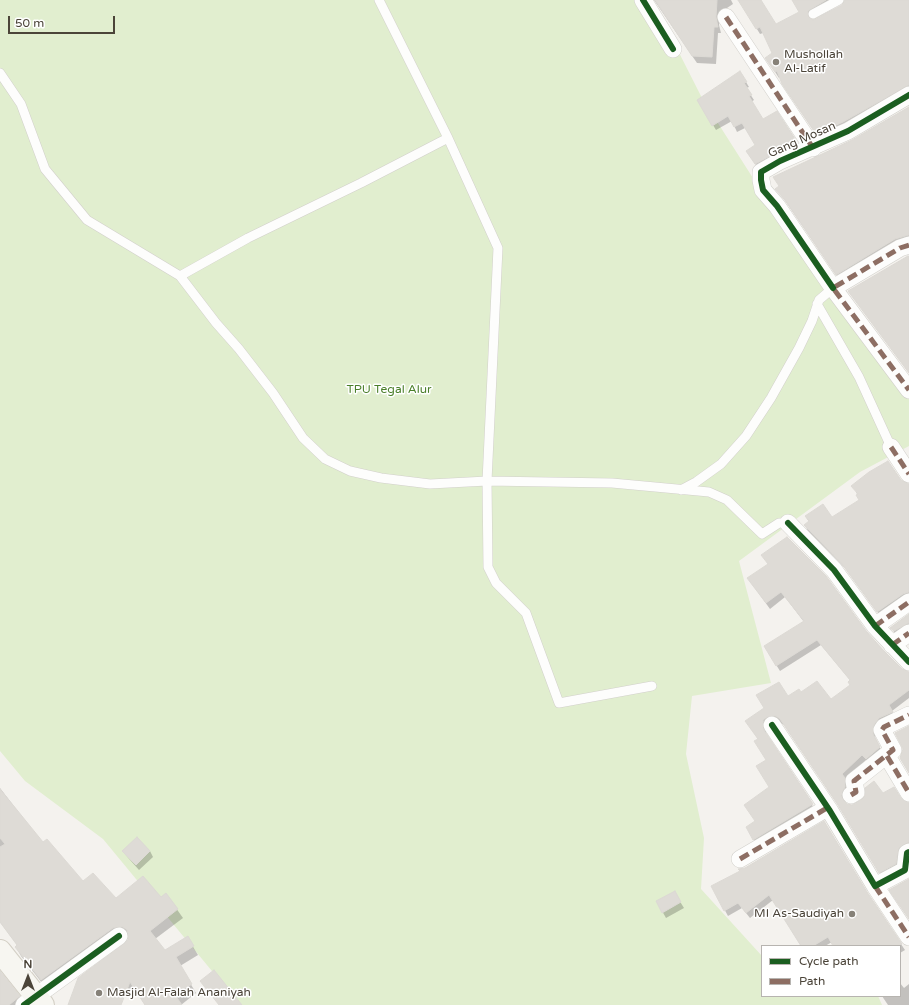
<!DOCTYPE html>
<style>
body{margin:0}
#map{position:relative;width:909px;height:1005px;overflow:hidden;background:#f4f2ee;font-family:"Varela Round",sans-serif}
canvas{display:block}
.legend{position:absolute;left:761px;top:945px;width:140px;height:52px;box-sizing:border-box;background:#fff;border:1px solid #b7b4b0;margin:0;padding:5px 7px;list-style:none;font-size:12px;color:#4b4439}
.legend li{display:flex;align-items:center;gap:8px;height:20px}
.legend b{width:20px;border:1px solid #b7b4b0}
.north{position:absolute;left:8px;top:957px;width:40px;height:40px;-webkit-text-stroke:3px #fff;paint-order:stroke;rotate:0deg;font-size:11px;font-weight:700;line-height:16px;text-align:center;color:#4b4439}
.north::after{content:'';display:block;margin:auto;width:14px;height:18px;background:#4b4439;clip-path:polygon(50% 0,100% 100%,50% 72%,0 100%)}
.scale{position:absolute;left:8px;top:16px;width:107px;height:18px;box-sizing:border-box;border:2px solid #4b4439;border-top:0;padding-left:5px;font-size:12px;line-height:14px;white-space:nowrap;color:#4b4439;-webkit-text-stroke:3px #fff;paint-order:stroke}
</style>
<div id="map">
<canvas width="909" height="1005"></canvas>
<ul class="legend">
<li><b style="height:5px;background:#1b5e20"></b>Cycle path</li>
<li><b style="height:5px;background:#8d6e63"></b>Path</li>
</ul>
<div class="north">N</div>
<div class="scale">50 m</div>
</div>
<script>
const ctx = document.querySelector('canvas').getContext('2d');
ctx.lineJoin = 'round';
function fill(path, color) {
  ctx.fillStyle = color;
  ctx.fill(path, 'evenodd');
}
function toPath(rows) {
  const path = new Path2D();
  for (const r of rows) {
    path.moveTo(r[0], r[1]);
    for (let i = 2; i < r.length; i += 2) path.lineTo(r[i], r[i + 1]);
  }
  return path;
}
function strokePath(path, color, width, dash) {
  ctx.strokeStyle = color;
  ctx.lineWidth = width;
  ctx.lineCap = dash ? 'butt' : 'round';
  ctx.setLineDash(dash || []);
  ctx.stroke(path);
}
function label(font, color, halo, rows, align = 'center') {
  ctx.font = font + ' "Varela Round",sans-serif';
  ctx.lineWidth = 3;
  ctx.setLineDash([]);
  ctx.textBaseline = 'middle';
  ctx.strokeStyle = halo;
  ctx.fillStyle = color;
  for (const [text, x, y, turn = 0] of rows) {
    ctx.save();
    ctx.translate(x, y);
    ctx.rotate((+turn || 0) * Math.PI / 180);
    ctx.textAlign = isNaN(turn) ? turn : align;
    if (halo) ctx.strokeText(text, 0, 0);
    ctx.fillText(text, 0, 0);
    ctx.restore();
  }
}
fill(toPath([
 [0,0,644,0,669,33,702,98,751,175,836,297,909,394,909,446,860,472,739,561,771,683,692,696,686,754,704,838,701,889,762,956,762,996,878,996,882,1005,240,1005,103,839,25,781,0,751]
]), '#e1eecf');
fill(toPath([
 [654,0,731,0,733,4,721,12,719,25,721,33,718,33,716,64,697,63],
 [758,0,760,0,776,25,800,13,807,0,842,0,813,15,810,19,816,20,843,6,845,1,844,0,909,0,909,92,820,140,787,90,781,77,779,78,770,64,773,53,763,33,760,34,744,8],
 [740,72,749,87,746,88,754,100,751,102,763,120,776,113,799,148,758,168,747,152,756,145,745,128,737,132,732,121,716,130,698,100],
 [909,108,909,242,840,280,777,189],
 [904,484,909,484,909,599,881,617,847,570,808,531,805,525,809,522,806,517,832,519,860,500,856,492],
 [768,564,867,634,905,672,909,672,909,698,892,711,896,718,879,727,875,737,883,754,870,764,866,760,845,781,847,785,848,794,844,802,845,804,852,806,883,795,909,804,909,849,899,870,883,878,843,812,785,725,775,721,766,726,766,736,816,811,757,845,747,828,756,822,770,788,767,760,758,739,750,727,788,698,801,694,831,700,851,686,851,681,821,645,780,671,768,652,804,622,785,597,770,609,752,584],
 [909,615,909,630,895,634,892,628],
 [0,788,43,844,83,882,116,900,160,899,166,894,183,918,155,939,165,951,187,937,198,955,180,966,196,993,181,1005,145,1005,135,989,132,996,129,992,112,1004,113,1005,69,1005,126,944,129,937,124,934,46,988,21,956,16,947,18,946,0,922],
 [150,851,153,857,139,870,123,852],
 [712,887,866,892,905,950,900,953,900,946,837,946,832,942,825,946,801,946,773,900,750,918,742,908,728,916],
 [674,892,684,908,666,918,657,902],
 [0,973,19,996,24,1005,0,1005],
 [900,983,904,988,909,984,909,1005,888,1005,882,996,900,996]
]), '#0003');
const building = toPath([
 [655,0,717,0,716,17,718,27,714,27,712,57,692,56,655,0],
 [738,0,761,0,776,24,799,12,792,0,826,0,808,11,808,16,813,20,842,5,845,0,909,0,909,85,843,122,816,134,782,84,777,71,775,72,765,58,772,53,760,27,756,29,738,0],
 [740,71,747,82,744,83,752,95,749,96,763,119,777,111,797,142,755,164,746,151,755,145,742,123,734,127,728,116,712,126,697,100,740,71],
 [909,107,909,235,895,239,836,275,785,200,775,189,779,186,773,177,852,140,909,107],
 [908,256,909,257,909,373,848,291,908,256],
 [888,461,901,480,909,484,909,592,903,594,877,612,842,564,804,525,809,521,805,516,823,504,832,517,859,500,856,495,858,494,851,486,869,472,888,461],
 [787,537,826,576,867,632,884,651,902,669,909,672,909,690,889,705,893,712,879,718,874,725,873,734,880,747,866,759,862,755,842,774,845,778,845,787,841,796,847,804,852,805,861,800,865,796,865,788,874,781,883,793,894,787,901,798,909,803,909,842,899,848,896,864,879,873,838,805,780,719,776,716,767,717,763,720,764,730,813,804,753,840,746,827,755,821,744,805,769,787,756,766,766,760,754,741,758,739,745,721,764,708,756,695,779,682,788,696,799,689,801,692,817,681,831,699,850,685,848,682,850,680,817,640,776,666,764,646,804,621,781,592,766,603,747,578,768,564,761,555,787,537],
 [909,614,909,623,894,631,890,628,909,614],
 [909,726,909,773,900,758,903,749,895,733,909,726],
 [0,789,43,842,47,839,83,881,93,873,116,898,143,876,161,897,166,893,178,909,150,931,165,950,188,936,194,946,176,957,192,984,175,995,182,1005,145,1005,130,982,121,1005,68,1005,78,978,128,940,127,930,123,927,113,928,41,980,15,947,17,945,0,922,0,847,5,844,0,838,0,789],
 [824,821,867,892,902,944,899,946,833,946,828,937,813,946,801,946,769,895,746,913,738,903,724,911,711,886,740,871,738,869,745,868,824,821],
 [137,837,150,851,136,865,122,851,137,837],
 [909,879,909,919,889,890,909,879],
 [675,891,681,902,662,913,656,901,675,891],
 [214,970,242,1005,219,1005,200,981,214,970],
 [0,971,20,996,9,1005,0,1005,0,971]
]);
fill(building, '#dedbd6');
strokePath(building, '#dcd9d4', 1);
const lane = toPath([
 [379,0,448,138,498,248,487,481,488,567,496,583,526,613,559,703,652,686],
 [813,14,839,0],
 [0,73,21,104,45,169,87,220,180,276,248,238,361,183,448,138],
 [180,276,216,323,239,349,273,393,303,438,325,459,350,471,381,478,430,484,487,481,612,483,709,492,727,500,762,534,779,523,788,523],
 [817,304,859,377,891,447],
 [681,490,696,482,721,464,746,436,771,398,799,348,812,321,819,300,833,288]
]);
const street = toPath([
 [643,0,673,49],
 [726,17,813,148],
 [909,245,900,248,833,288,909,390],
 [833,288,777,206,763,190,761,180,761,172,780,161,848,131,909,95],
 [891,447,909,474],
 [788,523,834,570,875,626,909,662],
 [875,626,909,602],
 [892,645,909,633],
 [772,725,830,811,875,886,905,870,907,853,909,852],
 [887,756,909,793],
 [851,795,856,792,854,781,893,750,882,730,884,727,909,715],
 [740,859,827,808],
 [875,886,909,937],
 [24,1005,119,936]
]);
const secondary = toPath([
 [0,951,43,1005]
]);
strokePath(lane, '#d2d0cb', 10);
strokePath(street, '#d2d0cb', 18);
strokePath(secondary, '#d3cfc5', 24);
strokePath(lane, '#fdfdfc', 9);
strokePath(street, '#fdfdfc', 17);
strokePath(secondary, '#f7f6f1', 22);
strokePath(toPath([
 [726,17,813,148],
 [909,245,900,248,833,288,909,390],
 [891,447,909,474],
 [875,626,909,602],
 [892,645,909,633],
 [887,756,909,793],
 [851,795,856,792,854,781,893,750,882,730,884,727,909,715],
 [740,859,827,808],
 [875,886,909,937]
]), '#8d6e63', 5, [10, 5]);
strokePath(toPath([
 [643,0,673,49],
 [833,288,777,206,763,190,761,180,761,172,780,161,848,131,909,95],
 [788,523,834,570,875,626,909,662],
 [772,725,830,811,875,886,905,870,907,853,909,852],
 [24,1005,119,936]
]), '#1b5e20', 6);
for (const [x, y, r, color] of [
 [776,62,4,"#868178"],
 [852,914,4,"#868178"],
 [99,993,4,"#868178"]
]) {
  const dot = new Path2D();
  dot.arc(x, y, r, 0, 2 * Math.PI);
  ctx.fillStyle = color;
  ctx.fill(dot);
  strokePath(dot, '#fff', 1.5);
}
label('12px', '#4b4439', '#fff', [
 ["Mushollah",784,55],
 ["Al-Latif",784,69],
 ["MI As-Saudiyah",844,914,"right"],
 ["Masjid Al-Falah Ananiyah",107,993]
], 'left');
label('12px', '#4b4439', '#fff', [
 ["Gang Mosan",802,140,-24]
]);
label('12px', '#4a7f2a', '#fff', [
 ["TPU Tegal Alur",389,390]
]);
</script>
